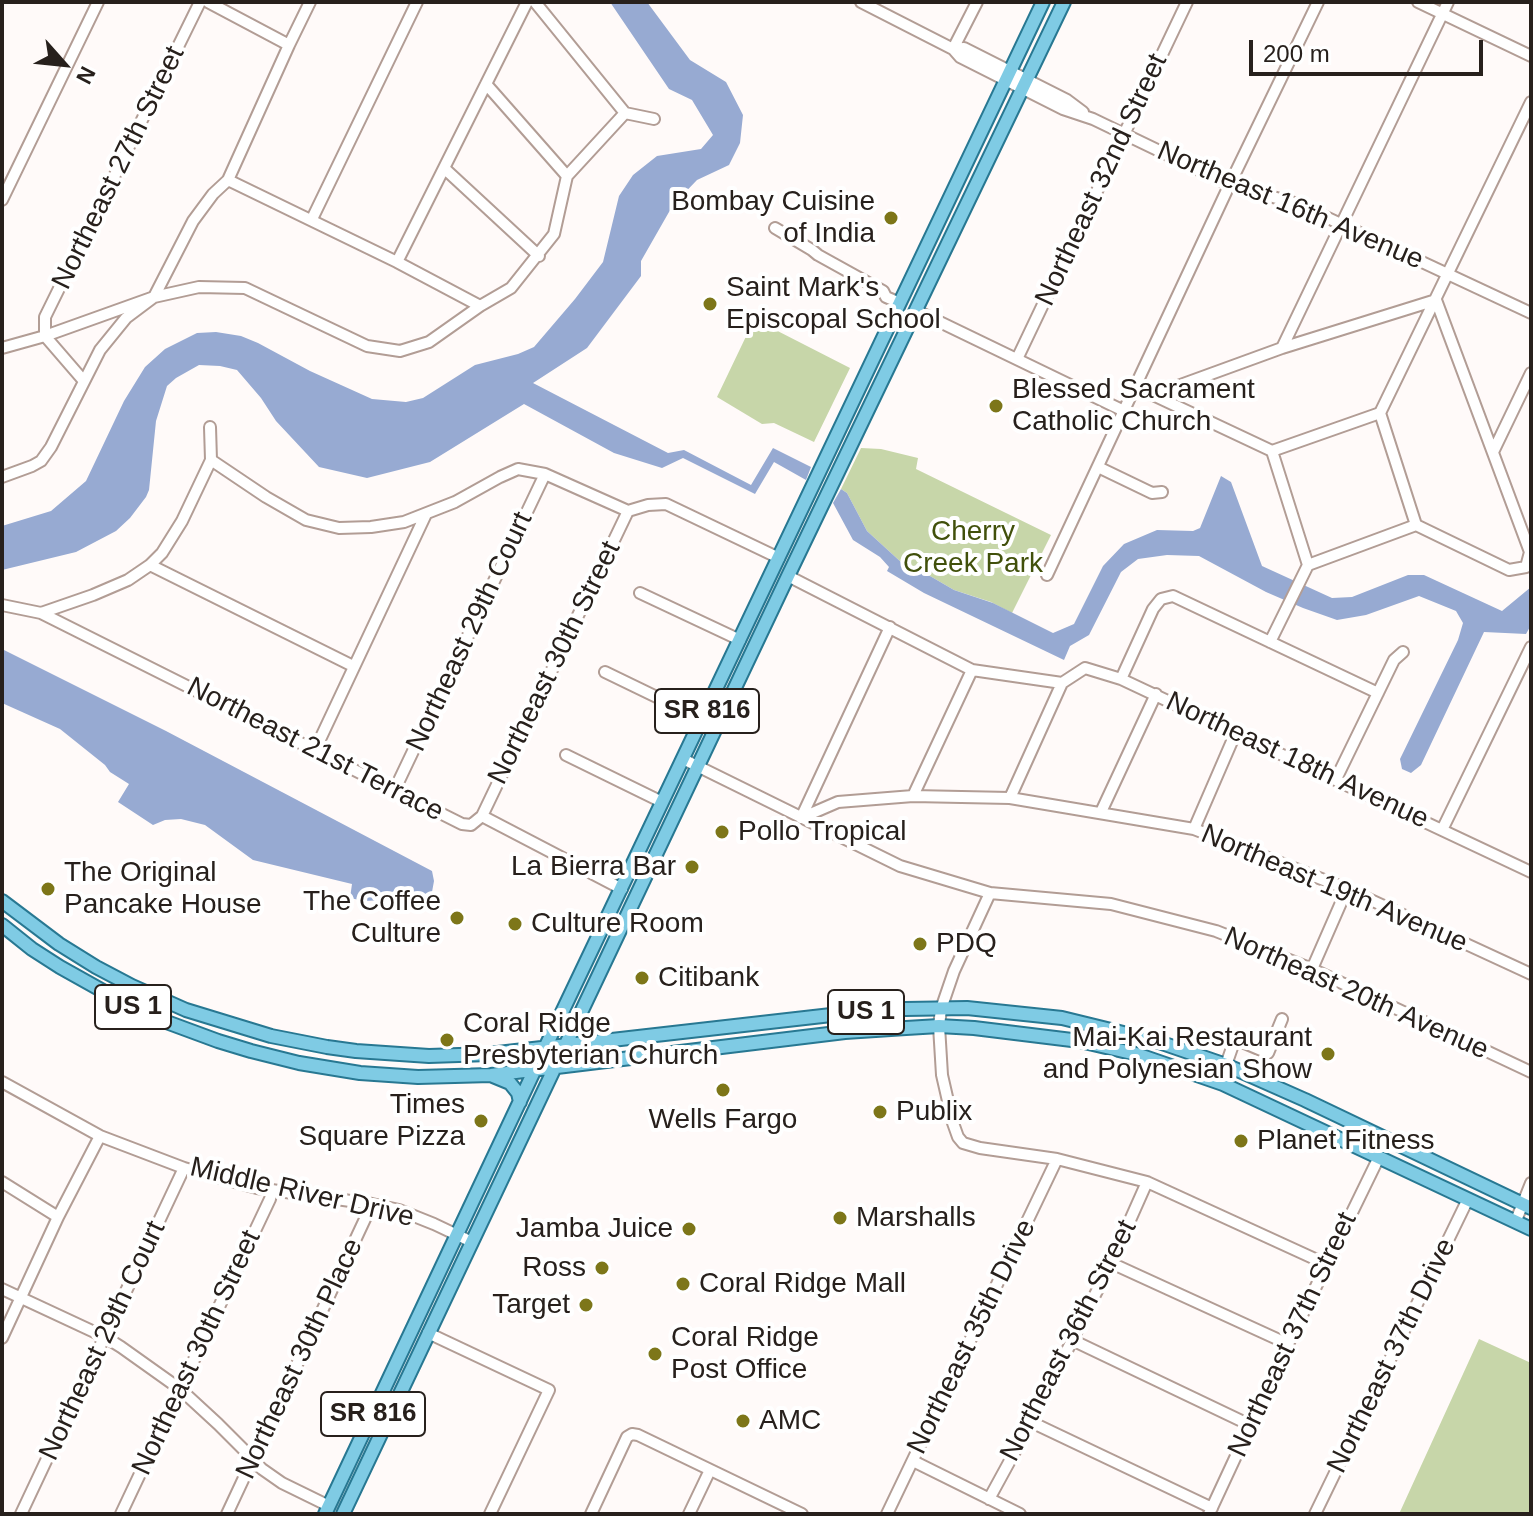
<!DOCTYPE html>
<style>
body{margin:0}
#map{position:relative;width:1533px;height:1516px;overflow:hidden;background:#fffaf9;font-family:Arial,sans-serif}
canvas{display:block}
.frame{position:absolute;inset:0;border:4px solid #27201c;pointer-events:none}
.north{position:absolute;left:24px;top:24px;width:80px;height:80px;-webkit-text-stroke:6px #fff;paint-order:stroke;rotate:117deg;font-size:22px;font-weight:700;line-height:32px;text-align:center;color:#27201c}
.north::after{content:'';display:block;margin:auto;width:28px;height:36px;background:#27201c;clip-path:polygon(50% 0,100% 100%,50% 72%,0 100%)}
.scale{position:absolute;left:1249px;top:40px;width:234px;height:36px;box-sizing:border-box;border:4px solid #27201c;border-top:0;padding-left:10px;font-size:24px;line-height:28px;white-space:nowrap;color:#27201c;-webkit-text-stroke:6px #fff;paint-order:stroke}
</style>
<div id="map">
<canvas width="1533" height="1516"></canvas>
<div class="frame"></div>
<div class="north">N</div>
<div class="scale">200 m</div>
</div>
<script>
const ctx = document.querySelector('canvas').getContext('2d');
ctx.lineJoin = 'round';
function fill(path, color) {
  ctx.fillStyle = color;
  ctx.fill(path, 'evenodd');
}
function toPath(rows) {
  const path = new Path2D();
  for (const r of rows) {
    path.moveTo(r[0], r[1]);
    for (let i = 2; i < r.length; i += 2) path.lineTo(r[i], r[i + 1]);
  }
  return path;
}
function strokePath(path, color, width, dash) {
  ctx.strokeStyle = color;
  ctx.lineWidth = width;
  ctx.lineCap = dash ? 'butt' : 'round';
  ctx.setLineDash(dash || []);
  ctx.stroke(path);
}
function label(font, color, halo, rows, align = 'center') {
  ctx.font = font + ' Arial,sans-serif';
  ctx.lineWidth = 8;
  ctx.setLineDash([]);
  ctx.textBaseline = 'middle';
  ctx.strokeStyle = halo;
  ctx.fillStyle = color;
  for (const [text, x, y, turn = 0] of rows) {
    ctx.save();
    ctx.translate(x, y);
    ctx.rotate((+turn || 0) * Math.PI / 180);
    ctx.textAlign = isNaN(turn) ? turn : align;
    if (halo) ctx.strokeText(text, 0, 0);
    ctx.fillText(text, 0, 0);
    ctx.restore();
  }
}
fill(toPath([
 [760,322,850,368,814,442,774,423,762,424,717,397,751,326],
 [861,448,881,449,918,458,916,469,1051,535,1012,613,991,602,954,590,930,576,902,563,867,531,847,493,841,489],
 [1479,1339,1531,1363,1531,1514,1399,1514]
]), '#c7d6a9');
fill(toPath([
 [610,2,647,2,690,60,726,82,743,115,740,143,729,165,697,180,673,205,641,261,641,276,587,348,533,383,668,453,684,450,751,485,773,448,811,467,806,480,774,462,755,494,683,458,662,468,614,453,524,404,430,462,367,478,319,467,276,421,261,398,237,370,220,366,199,365,176,378,167,386,156,421,149,490,146,497,130,518,116,531,76,552,2,570,2,526,51,511,86,481,124,401,145,367,165,349,197,333,216,332,241,336,258,343,310,371,372,399,406,402,423,398,475,365,518,354,534,347,575,299,603,262,619,196,633,175,657,156,701,149,713,135,692,100,669,89],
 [1221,476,1231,482,1262,566,1332,598,1352,597,1408,575,1424,575,1502,611,1531,587,1531,625,1526,634,1484,632,1421,765,1411,773,1402,769,1400,759,1458,640,1463,623,1456,611,1419,596,1366,615,1337,620,1303,608,1266,592,1199,556,1167,555,1138,559,1121,572,1089,635,1070,646,1064,660,924,593,887,571,889,567,880,557,853,540,833,503,841,489,847,493,867,531,902,563,930,576,954,590,993,603,1053,633,1074,624,1103,566,1124,544,1157,530,1193,531,1200,528],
 [2,649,166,731,432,871,434,881,432,892,407,899,364,901,350,898,352,884,253,860,205,825,181,819,165,820,153,825,118,802,129,784,110,772,105,765,60,729,2,703]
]), '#97aad2');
const minor = toPath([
 [208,2,289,45],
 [535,2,625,113],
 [861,2,953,49,960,57,1063,109,1093,119,1230,185,1298,204,1531,313],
 [1418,2,1531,56],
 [953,49,964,48,1067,100,1083,112],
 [953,49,977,2],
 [486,84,567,176],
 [445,169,539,256],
 [228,180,397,262,480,306],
 [2,200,98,2],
 [312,219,417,2],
 [775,228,812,250,818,255,883,291,886,297,900,303],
 [397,262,527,2],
 [917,311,1124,411],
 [2,348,45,336,154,297,199,287,245,288,367,346,400,351,429,342,480,306,511,288,554,234,567,176,625,113,654,119],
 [1282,348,1448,2],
 [1017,359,1187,2],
 [83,380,45,336,45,317,200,2],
 [1136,387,1272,451,1380,413,1416,525,1509,570,1526,567,1530,552,1436,300,1282,348,1153,395],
 [1380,413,1531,102],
 [1272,451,1308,565,1416,525],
 [1493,452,1531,373],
 [211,460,266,497,306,520,339,528,371,527,404,522,455,502,500,477,518,469,545,474,628,511,648,505,666,504,779,558],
 [1098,467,1152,493,1162,492],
 [2,477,32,466,41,461,51,447,100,350,126,318,154,297,193,221,213,194,228,180,289,45,310,2],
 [150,565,353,666],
 [1047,575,1227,190,1318,2],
 [788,576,972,670,1062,683],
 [640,593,740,640],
 [2,605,41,613,462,824,471,825,482,816,622,889],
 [41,613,93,595,128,580,150,565,162,553,182,521,211,460,210,427],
 [1270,642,1308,565],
 [605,672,702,719],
 [1121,679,1153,609,1161,599,1173,596,1378,693],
 [1062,683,1085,668,1121,679,1531,872],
 [315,750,426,514],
 [566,755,662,802],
 [683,759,900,866,990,893,1111,904,1216,931,1312,969,1531,1072],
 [1336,779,1394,660,1403,652],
 [395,789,545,474],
 [913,796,972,670],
 [1010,798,1062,683],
 [1101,812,1156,694],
 [482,816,628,511],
 [801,818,838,802,913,796,1010,798,1194,829,1347,889,1531,974],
 [801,818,890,627],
 [1194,829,1236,732],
 [1442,830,1531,647],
 [990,893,954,971,941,1009,939,1026,942,1075,953,1123,958,1137,963,1143,980,1148,1057,1159,1147,1182,1326,1264],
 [1312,969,1347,889],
 [1226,1065,1235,1039,1268,1053,1282,1019],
 [2,1082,100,1136,184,1168,257,1188,372,1204,399,1210,434,1224,472,1242],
 [2,1182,58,1217],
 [1518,1223,1517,1218,1531,1183],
 [1111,1263,1288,1344],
 [2,1289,105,1337,121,1347,180,1389,218,1424,243,1449],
 [428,1333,549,1390,490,1514],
 [2,1338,58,1217,100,1136],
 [1072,1340,1250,1425],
 [1031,1422,1212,1508],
 [252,1460,262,1469,282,1483,329,1506],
 [913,1461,1020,1514],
 [989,1499,1031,1422,1111,1263,1147,1182],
 [21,1514,184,1168],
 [121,1514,270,1199,272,1190],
 [227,1514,372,1204],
 [591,1514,627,1437,632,1434,638,1435,802,1514],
 [689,1514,710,1470],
 [887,1514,1057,1159],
 [1209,1514,1288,1344,1379,1157],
 [1315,1514,1468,1199]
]);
const major = toPath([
 [2,901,59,944,96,967,132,986,186,1010,271,1036,327,1047,356,1051,429,1056,489,1054,840,1014,905,1009,967,1008,1062,1018,1156,1041,1226,1065,1305,1100,1531,1208],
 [2,925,32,949,60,967,119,1000,153,1017,218,1041,251,1051,299,1063,360,1073,418,1077,491,1075,845,1032,906,1028,939,1026,974,1028,1080,1041,1136,1054,1223,1084,1531,1229],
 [493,1076,510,1083,518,1093,520,1102],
 [325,1514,545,1048,1043,2],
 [343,1514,788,576,1064,2]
]);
strokePath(minor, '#b29d95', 14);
strokePath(major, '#287892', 16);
strokePath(minor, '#fff', 10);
strokePath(major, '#7fcbe4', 12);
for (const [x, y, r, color] of [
 [891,218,8,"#7d7619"],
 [710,304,8,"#7d7619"],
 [996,406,8,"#7d7619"],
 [722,832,8,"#7d7619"],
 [692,867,8,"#7d7619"],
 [48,889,8,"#7d7619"],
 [457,918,8,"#7d7619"],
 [515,924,8,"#7d7619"],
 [920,944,8,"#7d7619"],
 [642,978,8,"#7d7619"],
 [447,1040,8,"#7d7619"],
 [1328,1054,8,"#7d7619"],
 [723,1090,8,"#7d7619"],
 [880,1112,8,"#7d7619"],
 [481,1121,8,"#7d7619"],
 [1241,1141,8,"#7d7619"],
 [840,1218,8,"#7d7619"],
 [689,1229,8,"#7d7619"],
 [602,1268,8,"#7d7619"],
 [683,1284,8,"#7d7619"],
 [586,1305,8,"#7d7619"],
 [655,1354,8,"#7d7619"],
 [743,1421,8,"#7d7619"]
]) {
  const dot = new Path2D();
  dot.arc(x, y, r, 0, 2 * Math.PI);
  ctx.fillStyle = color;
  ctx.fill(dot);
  strokePath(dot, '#fff', 3);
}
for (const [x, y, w] of [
 [707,711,104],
 [133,1007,76],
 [866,1012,76],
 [373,1414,104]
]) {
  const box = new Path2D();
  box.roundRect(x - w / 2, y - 22, w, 44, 6);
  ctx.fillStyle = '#fff';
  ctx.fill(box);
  strokePath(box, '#27201c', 2);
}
label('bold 26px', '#27201c', null, [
 ["SR 816",707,711],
 ["US 1",133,1007],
 ["US 1",866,1012],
 ["SR 816",373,1414]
]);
label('28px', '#27201c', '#fff', [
 ["Northeast 27th Street",119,168,-64],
 ["Northeast 32nd Street",1102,180,-65],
 ["Northeast 16th Avenue",1290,206,23],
 ["Northeast 29th Court",470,632,-65],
 ["Northeast 30th Street",555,663,-64],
 ["Northeast 21st Terrace",315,750,27],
 ["Northeast 18th Avenue",1297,761,25],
 ["Northeast 19th Avenue",1334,889,23],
 ["Northeast 20th Avenue",1356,994,24],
 ["Middle River Drive",302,1193,13],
 ["Northeast 37th Street",1293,1335,-65],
 ["Northeast 35th Drive",972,1337,-64],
 ["Northeast 29th Court",103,1341,-65],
 ["Northeast 36th Street",1069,1341,-63],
 ["Northeast 30th Street",197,1353,-65],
 ["Northeast 37th Drive",1392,1356,-64],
 ["Northeast 30th Place",300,1359,-65]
]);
label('28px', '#27201c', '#fff', [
 ["Bombay Cuisine",875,202,"right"],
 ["of India",875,234,"right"],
 ["Saint Mark's",726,288],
 ["Episcopal School",726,320],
 ["Blessed Sacrament",1012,390],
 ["Catholic Church",1012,422],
 ["Pollo Tropical",738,832],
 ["La Bierra Bar",676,867,"right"],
 ["The Original",64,873],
 ["Pancake House",64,905],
 ["The Coffee",441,902,"right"],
 ["Culture",441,934,"right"],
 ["Culture Room",531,924],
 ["PDQ",936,944],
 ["Citibank",658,978],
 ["Coral Ridge",463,1024],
 ["Presbyterian Church",463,1056],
 ["Mai-Kai Restaurant",1312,1038,"right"],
 ["and Polynesian Show",1312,1070,"right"],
 ["Times",465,1105,"right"],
 ["Square Pizza",465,1137,"right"],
 ["Publix",896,1112],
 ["Wells Fargo",723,1120,"center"],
 ["Planet Fitness",1257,1141],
 ["Marshalls",856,1218],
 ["Jamba Juice",673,1229,"right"],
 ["Ross",586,1268,"right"],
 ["Coral Ridge Mall",699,1284],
 ["Target",570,1305,"right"],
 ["Coral Ridge",671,1338],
 ["Post Office",671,1370],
 ["AMC",759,1421]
], 'left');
label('28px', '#41500b', '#fff', [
 ["Cherry",973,532],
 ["Creek Park",973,564]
]);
</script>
